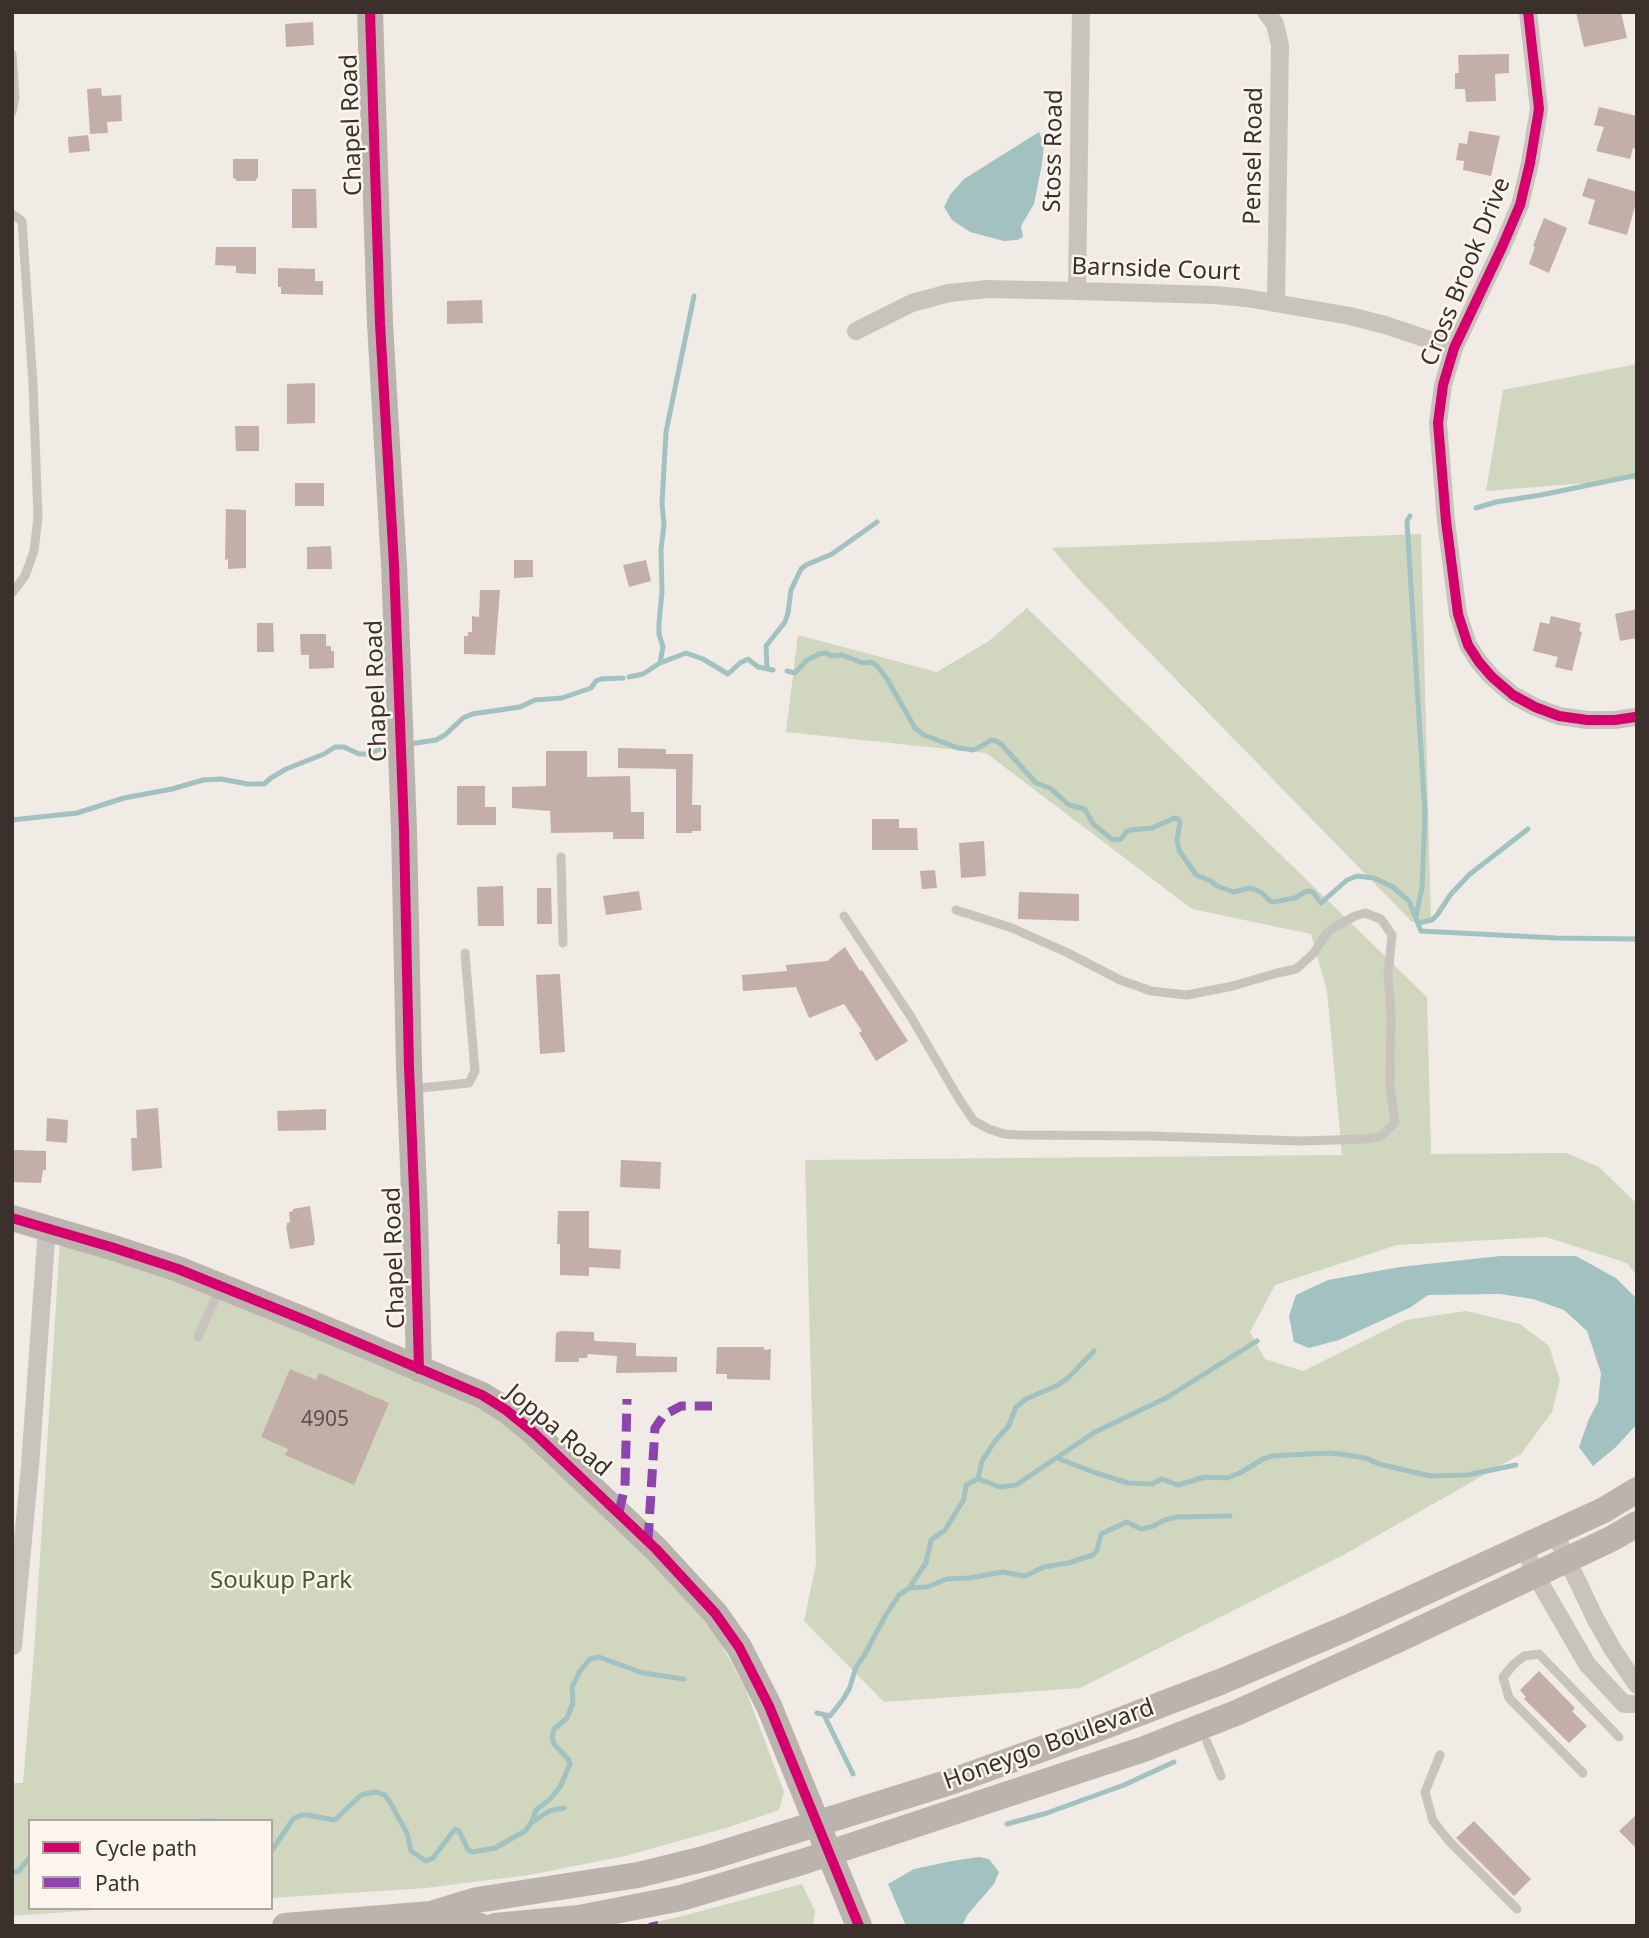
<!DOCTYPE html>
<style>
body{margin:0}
#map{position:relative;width:1649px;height:1938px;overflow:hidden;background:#f0ebe5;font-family:"Noto Sans",sans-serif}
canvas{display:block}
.frame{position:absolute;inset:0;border:14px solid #3b302b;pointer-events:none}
.legend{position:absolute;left:28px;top:1819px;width:245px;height:91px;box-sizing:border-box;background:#fbf5ee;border:2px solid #aea6a0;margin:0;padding:9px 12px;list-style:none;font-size:21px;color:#3b302b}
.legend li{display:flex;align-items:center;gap:14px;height:35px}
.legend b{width:35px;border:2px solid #aea6a0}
</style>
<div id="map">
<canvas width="1649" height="1938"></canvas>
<div class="frame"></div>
<ul class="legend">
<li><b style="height:9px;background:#d6006c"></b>Cycle path</li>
<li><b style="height:9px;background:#8e44ad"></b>Path</li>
</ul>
</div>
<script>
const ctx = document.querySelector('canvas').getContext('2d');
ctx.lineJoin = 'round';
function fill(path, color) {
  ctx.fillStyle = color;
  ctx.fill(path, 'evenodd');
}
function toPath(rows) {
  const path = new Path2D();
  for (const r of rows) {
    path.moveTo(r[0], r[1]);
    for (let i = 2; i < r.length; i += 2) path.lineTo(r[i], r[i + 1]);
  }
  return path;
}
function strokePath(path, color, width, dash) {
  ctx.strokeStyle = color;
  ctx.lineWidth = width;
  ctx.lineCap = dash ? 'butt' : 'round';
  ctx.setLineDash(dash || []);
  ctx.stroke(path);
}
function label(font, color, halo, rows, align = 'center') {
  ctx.font = font + ' "Noto Sans",sans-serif';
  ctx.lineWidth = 5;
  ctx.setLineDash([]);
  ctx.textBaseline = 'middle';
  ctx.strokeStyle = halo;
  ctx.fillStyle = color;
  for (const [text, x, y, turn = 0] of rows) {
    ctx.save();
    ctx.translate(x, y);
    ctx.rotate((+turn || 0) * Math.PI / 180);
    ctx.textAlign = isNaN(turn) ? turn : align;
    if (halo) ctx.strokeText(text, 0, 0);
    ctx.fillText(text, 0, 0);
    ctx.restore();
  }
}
fill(toPath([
 [1637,364,1637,479,1486,491,1503,390],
 [1421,534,1431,921,1412,922,1081,582,1052,548],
 [1027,608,1427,997,1431,1154,1566,1153,1599,1167,1637,1204,1637,1276,1627,1263,1546,1237,1397,1245,1275,1285,1250,1332,1265,1359,1303,1371,1406,1320,1466,1311,1520,1324,1549,1346,1560,1380,1552,1412,1521,1454,1345,1554,1080,1688,884,1702,804,1621,816,1564,805,1160,1342,1155,1327,991,1311,934,1192,909,986,753,786,732,798,635,937,672,989,641],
 [60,1241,123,1259,463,1398,507,1425,594,1498,714,1631,745,1688,784,1792,779,1810,729,1827,625,1856,529,1875,426,1888,271,1898,271,1821,30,1821,30,1908,121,1908,12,1916,12,1783,23,1783,34,1652],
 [802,1884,815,1911,813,1926,636,1926,679,1917]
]), '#d1d6bf');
fill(toPath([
 [1039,132,1044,144,1042,164,1034,204,1021,226,1023,237,1017,240,1004,241,970,232,952,220,944,207,950,195,964,179],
 [1500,1256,1576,1256,1616,1278,1637,1299,1637,1424,1616,1447,1593,1466,1579,1447,1589,1419,1598,1402,1601,1373,1587,1331,1564,1310,1533,1299,1500,1294,1428,1295,1411,1307,1339,1340,1309,1348,1294,1342,1289,1316,1296,1295,1328,1280,1400,1267],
 [979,1857,989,1859,999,1872,994,1884,968,1914,962,1926,906,1926,888,1884,914,1869,952,1861]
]), '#a1c2c1');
strokePath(toPath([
 [1476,508,1496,502,1541,495,1637,475],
 [1410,516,1407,521,1425,815,1422,888,1416,916],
 [660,663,663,647,659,634,659,623,662,592,661,549,664,525,662,503,666,432,694,296],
 [767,669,766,646,785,622,788,613,791,590,801,569,806,565,832,554,877,522],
 [787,671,795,673,807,660,819,654,826,653,832,656,842,655,863,663,871,662,877,666,887,679,915,728,924,735,958,748,967,749,973,750,980,747,991,740,996,741,1001,744,1036,783,1050,788,1069,805,1085,809,1093,824,1113,840,1121,839,1126,832,1131,830,1152,828,1175,818,1178,819,1180,822,1177,840,1179,850,1196,875,1211,881,1217,886,1234,892,1249,888,1253,889,1261,892,1270,901,1273,902,1295,898,1305,892,1309,891,1313,892,1321,903,1347,880,1357,876,1374,878,1393,887,1409,901,1421,931,1556,938,1637,939],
 [629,677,643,674,660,663,686,653,703,659,728,674,740,663,748,659,758,667,773,670],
 [409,744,436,740,445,735,463,718,472,714,520,707,535,700,562,698,591,688,596,681,601,679,623,678],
 [12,820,77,813,124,798,172,789,203,780,221,779,248,784,264,784,271,778,286,769,324,754,335,747,344,747,359,754,367,754,390,746],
 [1418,923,1432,920,1437,915,1451,894,1470,874,1528,829],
 [1057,1458,1096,1473,1128,1483,1152,1484,1162,1479,1178,1485,1205,1477,1227,1478,1240,1473,1263,1459,1273,1456,1288,1455,1330,1453,1347,1455,1366,1458,1379,1464,1430,1476,1467,1475,1516,1465],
 [978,1479,982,1461,995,1441,1008,1427,1016,1407,1026,1399,1058,1385,1069,1377,1094,1351],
 [909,1588,927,1587,947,1579,970,1578,1003,1572,1025,1576,1044,1567,1068,1563,1093,1555,1097,1550,1101,1534,1127,1522,1141,1529,1151,1527,1165,1520,1177,1517,1230,1516],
 [817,1713,830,1716,844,1698,850,1687,856,1667,864,1656,884,1618,899,1595,909,1588,926,1563,931,1540,945,1530,964,1499,966,1485,978,1479,1000,1487,1016,1485,1095,1432,1166,1398,1257,1341],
 [824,1715,853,1774],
 [203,1821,213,1821],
 [531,1823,549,1811,564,1808],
 [1007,1824,1047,1813,1124,1785,1174,1762],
 [271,1852,293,1819,301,1815,307,1815,335,1820,361,1795,375,1792,385,1795,391,1804,407,1833,411,1851,426,1861,433,1858,455,1829,459,1831,468,1850,472,1852,495,1848,525,1831,531,1823,536,1810,550,1799,560,1787,570,1764,569,1760,554,1744,552,1737,554,1729,567,1718,573,1703,572,1687,580,1671,590,1659,599,1657,643,1673,684,1679],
 [12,1873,19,1871,30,1857]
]), '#a1c2c1', 5);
fill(toPath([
 [1576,12,1621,12,1627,38,1584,47],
 [313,22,314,45,286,47,285,24],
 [1509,54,1509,73,1495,74,1496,101,1466,102,1465,89,1455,89,1455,73,1459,73,1458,55],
 [101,88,102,96,121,95,122,121,107,122,108,133,90,134,87,89],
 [1599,107,1637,116,1637,149,1633,148,1630,159,1596,151,1604,127,1594,125],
 [1469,131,1500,136,1491,176,1463,170,1464,161,1456,160,1459,143,1467,144],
 [88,135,90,151,69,153,68,137],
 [233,159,258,159,258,178,256,179,256,181,236,181,236,179,233,178],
 [1588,178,1637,192,1637,199,1627,235,1588,224,1595,200,1582,196],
 [292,189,316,189,317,228,292,228],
 [1544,218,1567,228,1549,273,1529,264,1535,247,1533,246],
 [216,247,256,247,256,274,236,273,236,266,215,265],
 [278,268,315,269,315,281,323,281,323,295,281,294,281,287,278,287],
 [482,300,483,323,447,324,447,301],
 [315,383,315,423,287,424,287,384],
 [235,426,259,426,259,451,236,451],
 [295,483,324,483,324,506,295,506],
 [226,509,246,510,246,568,228,569,228,559,225,560],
 [331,546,332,569,307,569,307,547],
 [514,560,533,560,533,577,514,578],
 [646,560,651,581,629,587,623,565],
 [480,590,500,590,495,655,464,654,464,636,468,636,468,632,472,632,472,616,479,617],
 [1637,609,1637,638,1620,641,1615,614],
 [1551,616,1581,623,1579,631,1582,632,1572,671,1555,667,1558,657,1533,651,1540,622,1549,624],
 [257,623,273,623,274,652,257,652],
 [300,634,326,634,326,646,331,646,331,651,334,651,334,668,309,669,309,655,301,655],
 [618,748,666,749,666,754,693,754,692,805,701,805,701,831,692,831,692,833,676,833,676,769,618,768],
 [546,751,587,751,587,777,630,776,631,812,644,812,644,839,613,839,613,832,551,833,550,811,512,808,512,787,546,786],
 [457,786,485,786,485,807,496,807,496,825,457,825],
 [872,819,899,819,899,828,917,828,918,850,872,850],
 [984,841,986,876,961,878,959,843],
 [935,870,937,888,922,889,920,871],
 [503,886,504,926,478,926,477,887],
 [537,888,551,888,552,924,537,924],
 [639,891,642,910,606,915,603,896],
 [1019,892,1079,894,1079,921,1018,919],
 [845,947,860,971,862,970,908,1041,876,1061,859,1033,862,1031,844,1004,809,1018,796,987,743,991,742,975,787,971,786,965,827,961],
 [560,974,565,1052,540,1054,536,975],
 [158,1108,162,1168,132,1171,131,1138,137,1138,136,1110],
 [326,1109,326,1130,278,1131,277,1111],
 [47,1118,68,1120,67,1143,46,1141],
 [15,1150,46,1151,46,1170,43,1170,41,1183,12,1182,12,1151],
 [621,1160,661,1162,660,1189,620,1187],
 [310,1206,315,1241,314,1241,314,1245,290,1249,286,1226,287,1226,287,1223,290,1222,289,1212,293,1211,293,1209],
 [558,1211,589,1211,589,1248,621,1250,620,1269,589,1267,589,1276,560,1275,560,1244,557,1244],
 [561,1331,594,1332,594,1340,596,1341,636,1343,636,1356,677,1357,677,1372,616,1373,617,1356,588,1354,587,1358,579,1358,579,1362,555,1362,556,1333],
 [717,1347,764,1347,764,1350,771,1349,770,1380,727,1379,727,1374,716,1374],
 [290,1369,316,1380,319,1373,389,1403,354,1485,285,1455,288,1449,261,1437],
 [1539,1671,1575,1708,1572,1711,1587,1726,1569,1743,1524,1699,1526,1697,1520,1690],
 [1637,1814,1637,1849,1619,1831],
 [1474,1821,1531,1879,1514,1896,1456,1838]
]), '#c3afa7');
strokePath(toPath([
 [12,54,15,97,12,112],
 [12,214,22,221,33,384,38,517,34,551,25,576,12,593],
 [561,857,563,943],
 [844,916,911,1017,959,1099,974,1121,989,1129,1004,1134,1019,1135,1150,1136,1300,1141,1365,1139,1381,1136,1395,1123,1390,1087,1391,1015,1388,975,1392,935,1381,919,1365,913,1355,916,1335,927,1327,933,1313,954,1296,969,1277,973,1233,986,1187,995,1151,991,1120,980,1068,953,1012,928,956,910],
 [411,1089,469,1083,475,1071,465,953],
 [198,1337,220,1288],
 [1207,1742,1221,1776],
 [1440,1755,1425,1792,1433,1821,1449,1841,1517,1909],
 [1583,1773,1509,1698,1503,1677,1514,1664,1524,1656,1539,1654,1619,1737]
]), '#c9c3be', 9);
strokePath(toPath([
 [1266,12,1275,24,1280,45,1276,303],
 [1528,12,1539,109,1530,163,1520,205,1502,247,1454,348,1443,385,1438,423,1446,521,1458,614,1468,645,1479,662,1492,677,1513,695,1535,707,1559,716,1587,720,1615,720,1635,717],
 [1077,291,1081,12],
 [856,331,912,303,949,293,987,289,1077,291,1215,295,1246,298,1350,316,1385,325,1454,348],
 [1554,1532,1595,1618,1613,1650,1637,1685],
 [1523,1547,1543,1588,1587,1664,1624,1704,1637,1704],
 [13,1646,30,1466,46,1241,46,1228]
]), '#c9c3be', 18);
strokePath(toPath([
 [370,12,380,324,394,565,404,830,409,1067,415,1215,419,1369],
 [12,1218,111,1247,178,1269,302,1319,482,1395,506,1410,533,1432,656,1549,715,1613,739,1647,769,1706,859,1926],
 [433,1915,480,1926],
 [285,1926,431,1914,477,1900,638,1875,707,1858,953,1781,1100,1728,1220,1682,1347,1628,1604,1510,1637,1490],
 [495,1926,579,1918,681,1898,802,1862,1144,1749,1236,1713,1393,1642,1611,1539,1637,1524]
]), '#bab3ae', 26);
strokePath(toPath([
 [619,1512,625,1486,627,1399],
 [648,1541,655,1428,664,1415,681,1406,712,1406],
 [653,1922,654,1926]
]), '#8e44ad', 9, [18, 9]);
strokePath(toPath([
 [370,12,380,324,394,565,404,830,409,1067,415,1215,419,1369],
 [1528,12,1539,109,1530,163,1520,205,1502,247,1454,348,1443,385,1438,423,1446,521,1458,614,1468,645,1479,662,1492,677,1513,695,1535,707,1559,716,1587,720,1615,720,1635,717],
 [12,1218,111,1247,178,1269,302,1319,482,1395,506,1410,533,1432,656,1549,715,1613,739,1647,769,1706,859,1926]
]), '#d6006c', 10);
label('21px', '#5d504a', null, [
 ["4905",325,1420]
]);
label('24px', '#3b302b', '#fbf5ee', [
 ["Chapel Road",352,125,-92],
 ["Stoss Road",1054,151,-89],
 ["Pensel Road",1254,156,-89],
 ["Barnside Court",1156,270,2],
 ["Cross Brook Drive",1466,272,-68],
 ["Chapel Road",377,691,-92],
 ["Chapel Road",395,1258,-92],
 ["Joppa Road",558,1431,40],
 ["Honeygo Boulevard",1049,1745,-20]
]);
label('24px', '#4a5a2e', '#fbf5ee', [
 ["Soukup Park",281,1581]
]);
</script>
